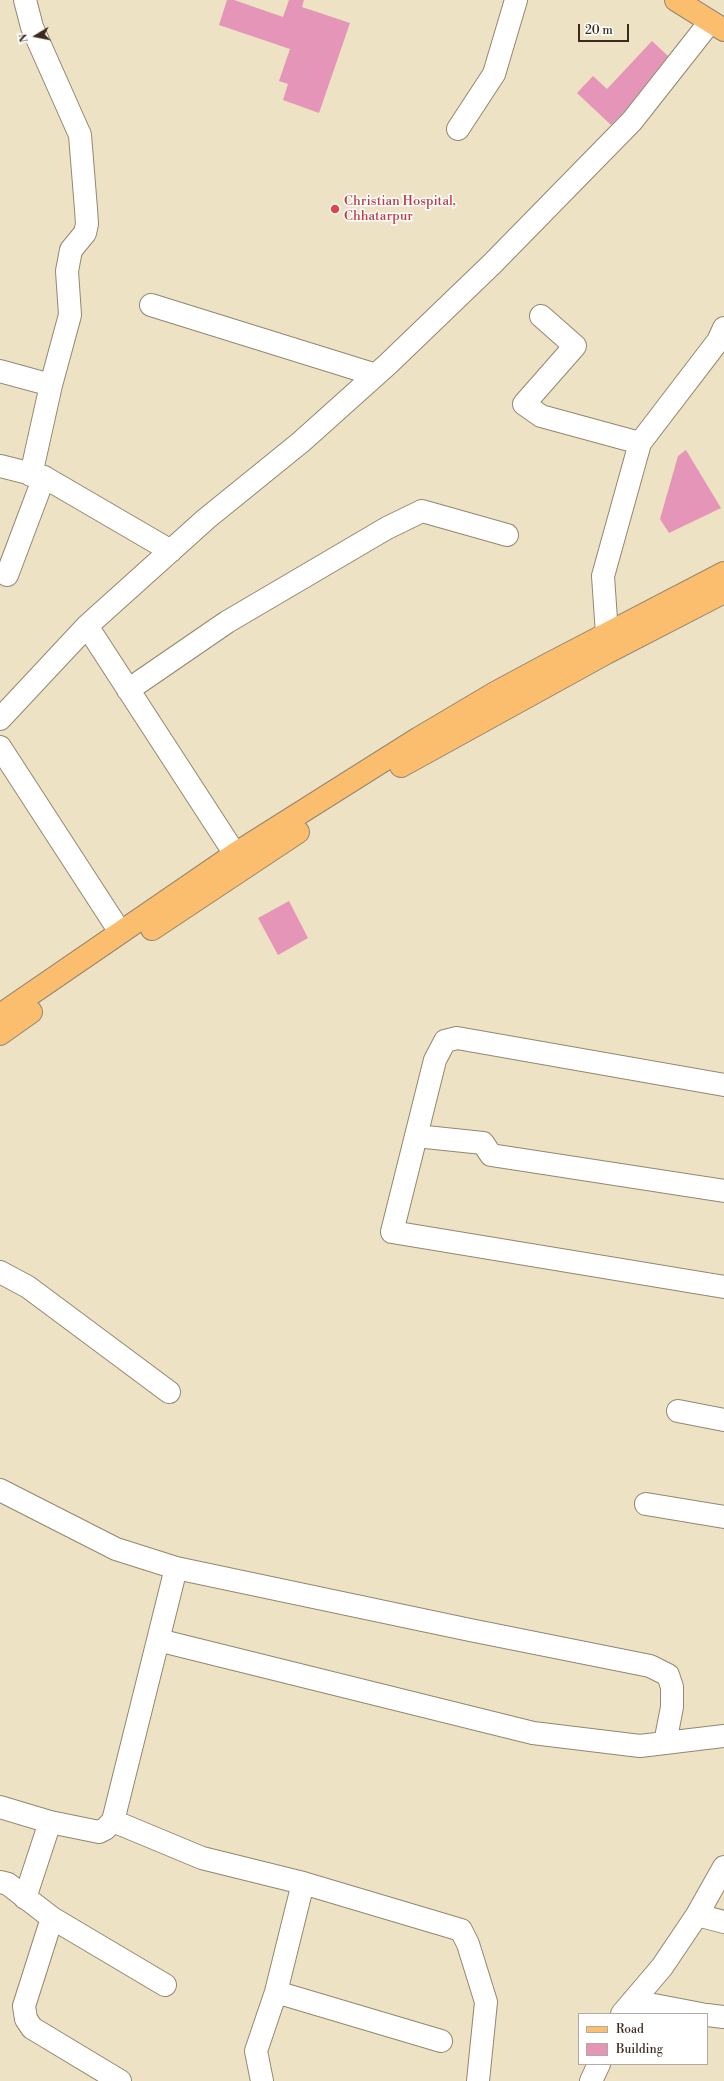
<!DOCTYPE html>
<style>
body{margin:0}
#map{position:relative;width:724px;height:2081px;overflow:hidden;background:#ede2c3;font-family:"Libre Bodoni",serif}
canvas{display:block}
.legend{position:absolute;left:578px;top:2013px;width:130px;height:52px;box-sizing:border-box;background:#fff;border:1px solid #b1aaa5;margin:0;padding:5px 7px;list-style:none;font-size:12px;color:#3b2a1e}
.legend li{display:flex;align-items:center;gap:8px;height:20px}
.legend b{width:20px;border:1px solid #b1aaa5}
.north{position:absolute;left:16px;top:16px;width:40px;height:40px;-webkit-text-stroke:3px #fff;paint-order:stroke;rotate:260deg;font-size:11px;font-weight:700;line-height:16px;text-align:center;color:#3b2a1e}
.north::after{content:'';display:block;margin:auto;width:14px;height:18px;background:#3b2a1e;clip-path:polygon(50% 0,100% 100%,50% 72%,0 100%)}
.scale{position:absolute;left:578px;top:24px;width:51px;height:18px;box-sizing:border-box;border:2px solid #3b2a1e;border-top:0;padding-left:5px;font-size:12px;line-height:14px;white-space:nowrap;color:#3b2a1e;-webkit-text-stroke:3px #fff;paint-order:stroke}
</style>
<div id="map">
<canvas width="724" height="2081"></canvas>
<ul class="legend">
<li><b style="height:5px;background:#fbbd6e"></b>Road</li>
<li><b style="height:11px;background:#e595b8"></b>Building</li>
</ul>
<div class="north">N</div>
<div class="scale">20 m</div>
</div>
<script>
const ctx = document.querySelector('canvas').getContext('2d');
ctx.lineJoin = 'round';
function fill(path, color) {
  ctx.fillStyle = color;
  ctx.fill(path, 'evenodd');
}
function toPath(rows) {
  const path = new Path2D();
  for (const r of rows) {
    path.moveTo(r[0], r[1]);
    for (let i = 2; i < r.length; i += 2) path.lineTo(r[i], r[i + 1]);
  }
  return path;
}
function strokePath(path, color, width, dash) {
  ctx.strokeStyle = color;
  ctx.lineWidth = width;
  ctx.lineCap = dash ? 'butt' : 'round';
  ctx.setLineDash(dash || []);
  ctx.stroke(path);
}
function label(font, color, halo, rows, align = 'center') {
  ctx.font = font + ' "Libre Bodoni",serif';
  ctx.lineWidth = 3;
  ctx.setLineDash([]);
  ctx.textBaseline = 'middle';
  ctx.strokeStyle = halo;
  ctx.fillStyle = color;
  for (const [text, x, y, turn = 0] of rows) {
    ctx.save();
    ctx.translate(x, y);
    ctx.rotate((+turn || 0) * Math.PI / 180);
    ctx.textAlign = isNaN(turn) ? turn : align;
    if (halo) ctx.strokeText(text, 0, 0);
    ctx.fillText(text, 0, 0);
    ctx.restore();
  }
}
fill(toPath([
 [227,0,234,0,283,17,289,0,304,0,302,7,350,23,319,113,283,100,288,84,279,81,290,49,219,25],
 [652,41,668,56,623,113,611,125,577,93,593,76,607,89],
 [686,450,721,508,669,533,660,519,678,456],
 [289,901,308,938,278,955,258,918]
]), '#e595b8');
const minor = toPath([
 [25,0,32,27,80,135,86,209,87,224,85,233,71,250,67,271,70,315,51,385],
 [458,129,494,74,516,0],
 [151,305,376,375],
 [541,316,575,346,524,404,541,416,640,443],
 [0,371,51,385,31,475],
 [0,466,44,477,7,575],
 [44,477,171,551],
 [87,626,235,854],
 [607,634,603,576,640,443,718,341,724,328],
 [128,690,227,622,387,528,422,511,507,535],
 [0,719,87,626,206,519,301,442,388,364,492,264,632,121,710,22],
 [0,747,120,932],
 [724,1085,457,1038,445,1041,435,1060,392,1232,724,1287],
 [416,1136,483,1143,491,1155,724,1191],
 [0,1272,28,1287,169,1392],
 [678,1411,724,1420],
 [0,1490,116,1549,176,1568],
 [646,1504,724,1517],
 [158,1640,533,1733,640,1746,724,1736],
 [0,1807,50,1822],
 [113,1821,202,1858,303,1883],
 [0,1882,8,1884,52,1918],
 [25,1898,50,1822,99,1832,105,1829,113,1821,176,1568,470,1630,650,1666,668,1675,672,1687,672,1707,665,1743],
 [697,1915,724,1922],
 [276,1992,441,2041],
 [633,2001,701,2014],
 [622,2014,662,1967,697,1915,724,1867],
 [707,2015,724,2017],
 [120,2081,32,2028,26,2019,24,2006,52,1918,165,1985],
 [262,2081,256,2051,276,1992,303,1883,461,1930,468,1944,486,2002,478,2081],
 [591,2081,599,2064]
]);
const major = toPath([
 [401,766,606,653,724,592],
 [152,929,298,832],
 [0,1015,235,854,419,738,495,693,547,665,724,573],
 [0,1034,31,1012]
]);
const highway = toPath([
 [676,0,724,30]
]);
strokePath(minor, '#948670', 24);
strokePath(major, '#948670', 24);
strokePath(highway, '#948670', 24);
strokePath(minor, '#fff', 22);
strokePath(major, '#fbbd6e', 22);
strokePath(highway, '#fbbd6e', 22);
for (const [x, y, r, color] of [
 [335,209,5,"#e0444e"]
]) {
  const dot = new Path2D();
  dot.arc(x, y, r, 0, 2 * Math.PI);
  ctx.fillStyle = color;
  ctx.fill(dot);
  strokePath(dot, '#fff', 1.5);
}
label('13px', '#be3a42', '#fff', [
 ["Christian Hospital,",344,202],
 ["Chhatarpur",344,217]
], 'left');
</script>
